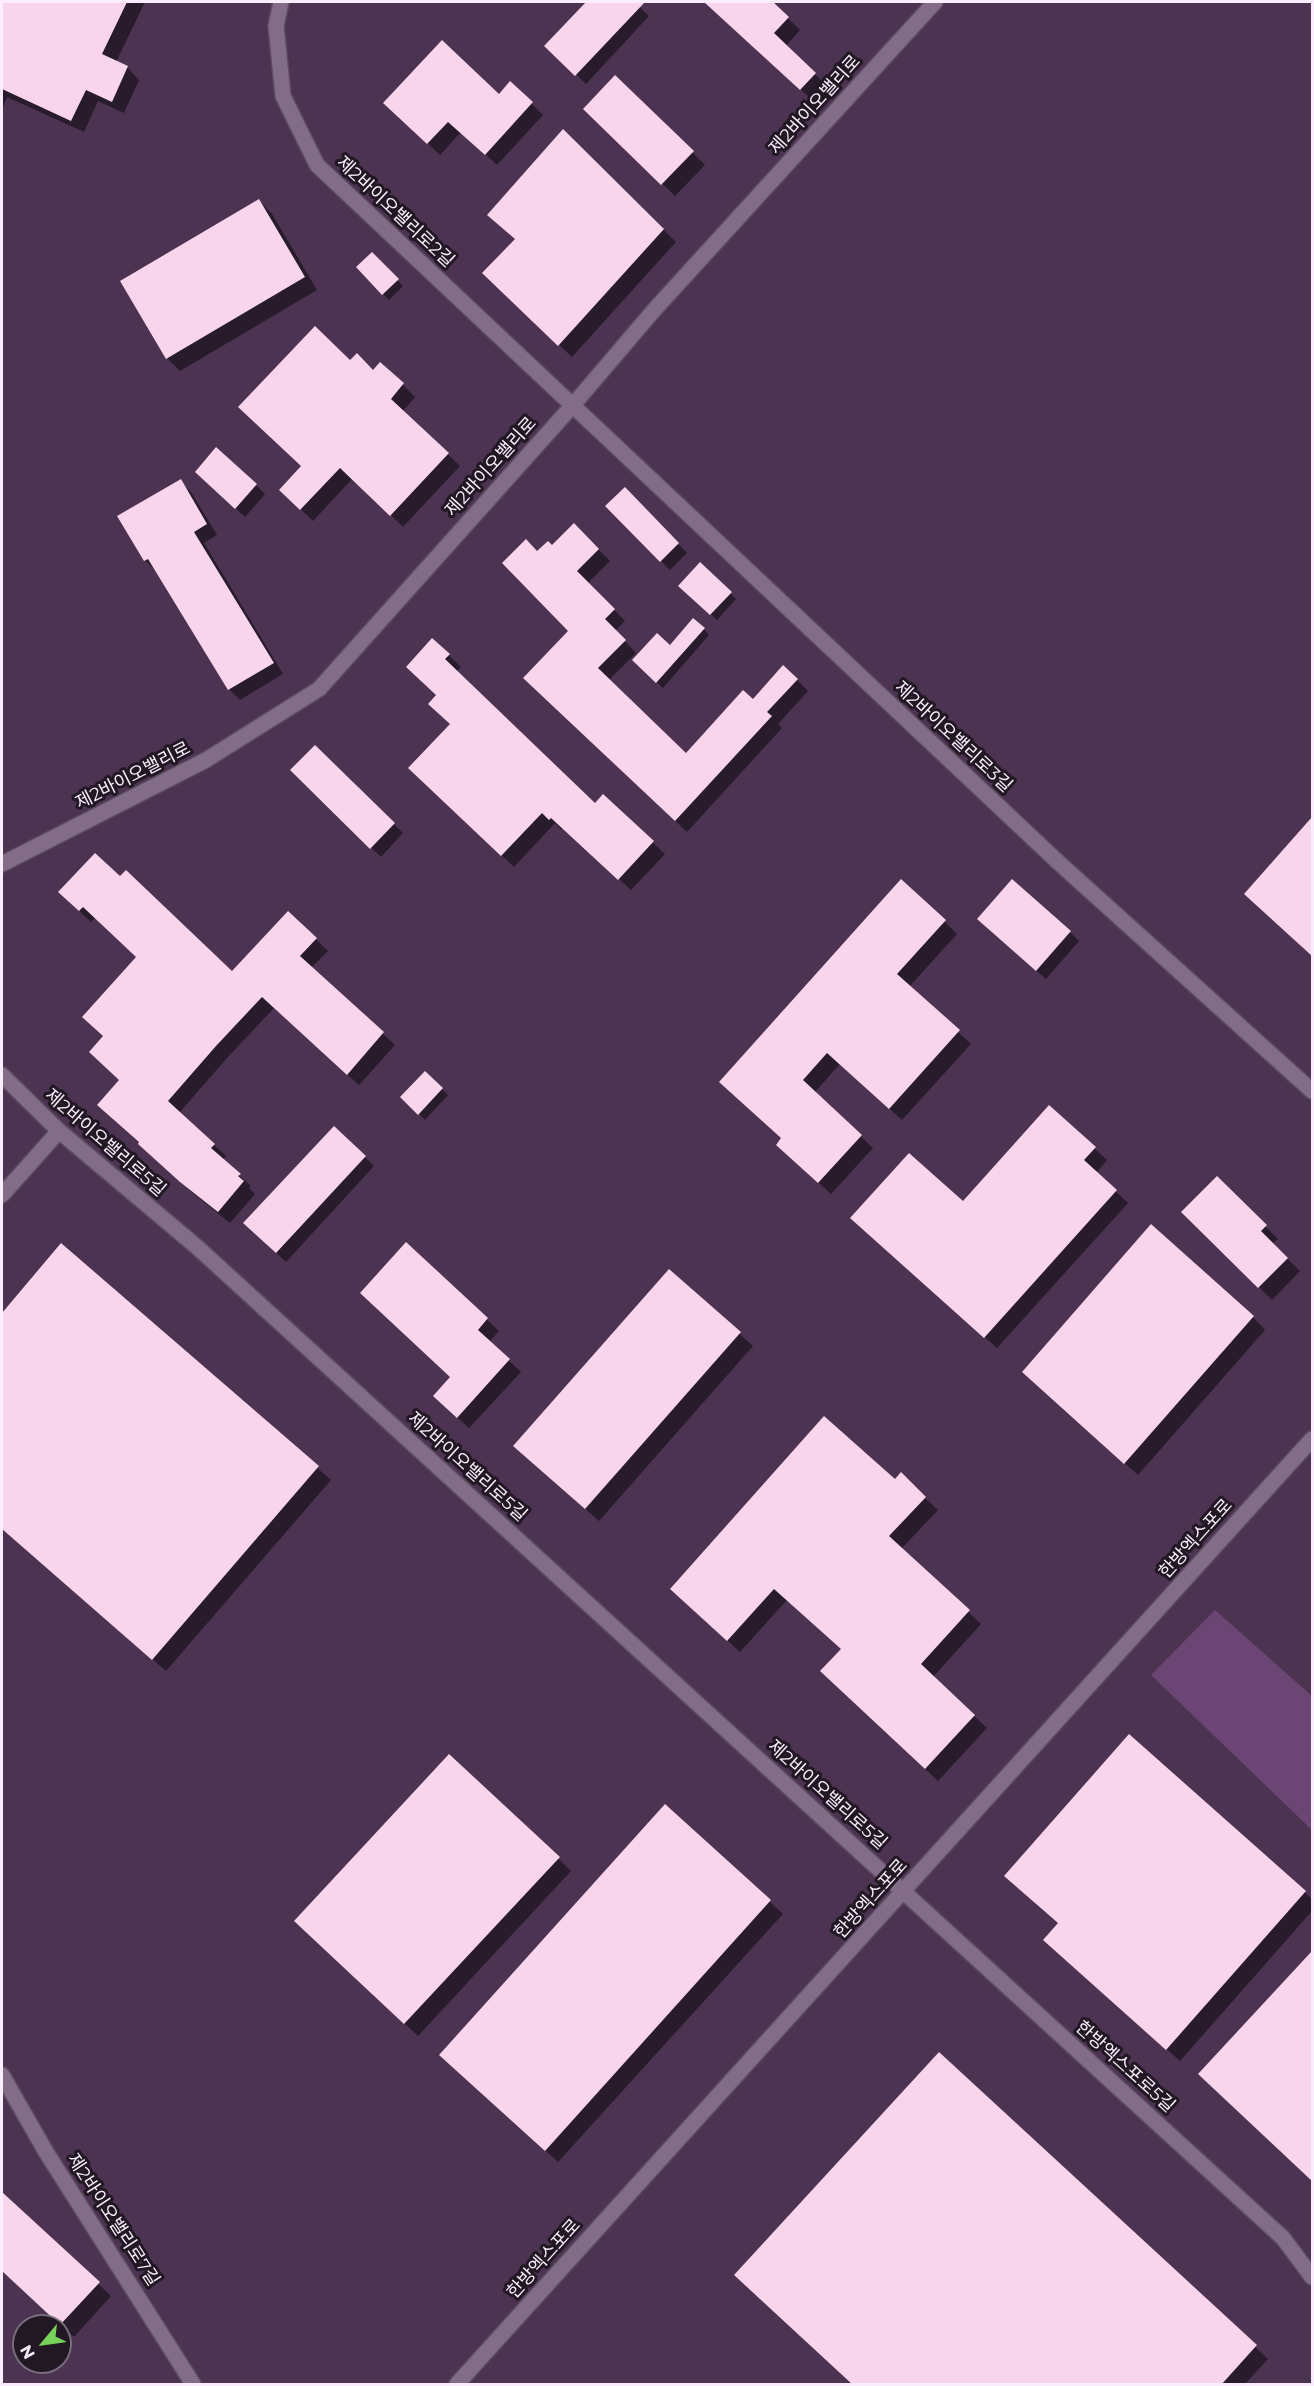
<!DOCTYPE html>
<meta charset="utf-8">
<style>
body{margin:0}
#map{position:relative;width:1314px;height:2386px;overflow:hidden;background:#3f2c44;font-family:Montserrat,sans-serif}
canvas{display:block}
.frame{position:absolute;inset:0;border:3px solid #faedfe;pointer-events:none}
.north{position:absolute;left:12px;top:2314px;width:60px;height:60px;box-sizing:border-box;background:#211823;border:2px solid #786d7b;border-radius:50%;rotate:241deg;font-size:16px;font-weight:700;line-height:24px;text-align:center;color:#faedfe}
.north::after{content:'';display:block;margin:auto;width:21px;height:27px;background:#76d25a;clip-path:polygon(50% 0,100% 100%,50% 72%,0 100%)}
</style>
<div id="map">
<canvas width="1314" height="2386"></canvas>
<div class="frame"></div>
<div class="north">N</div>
</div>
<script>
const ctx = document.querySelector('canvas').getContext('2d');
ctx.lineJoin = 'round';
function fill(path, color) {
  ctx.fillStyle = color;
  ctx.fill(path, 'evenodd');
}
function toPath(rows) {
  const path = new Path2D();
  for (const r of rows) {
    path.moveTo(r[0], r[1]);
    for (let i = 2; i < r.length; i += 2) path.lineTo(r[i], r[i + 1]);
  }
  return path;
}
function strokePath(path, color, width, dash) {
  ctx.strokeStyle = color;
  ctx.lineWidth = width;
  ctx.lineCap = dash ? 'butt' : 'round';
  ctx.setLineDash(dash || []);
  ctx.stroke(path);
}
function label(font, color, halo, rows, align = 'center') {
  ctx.font = font + ' Montserrat,"Noto Sans KR",sans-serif';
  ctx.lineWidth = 6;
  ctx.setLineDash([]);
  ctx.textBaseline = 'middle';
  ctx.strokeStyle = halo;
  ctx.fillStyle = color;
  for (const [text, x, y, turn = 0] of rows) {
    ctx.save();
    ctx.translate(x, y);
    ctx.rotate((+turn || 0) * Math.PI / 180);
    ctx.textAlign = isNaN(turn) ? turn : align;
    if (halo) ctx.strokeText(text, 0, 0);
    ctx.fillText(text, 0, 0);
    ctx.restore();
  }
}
fill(toPath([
 [2,2,1312,2,1312,2384,2,2384],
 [24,2326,60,2326,60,2362,24,2362]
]), '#4b3351');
fill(toPath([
 [1215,1610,1312,1696,1312,1830,1151,1675]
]), '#6b4674');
fill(toPath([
 [2,2,145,2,116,62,127,67,139,80,124,113,98,101,84,132,7,97,2,110],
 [588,2,634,2,649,16,586,84,546,46],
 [706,2,771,2,800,30,786,46,827,86,813,101],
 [615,77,705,165,675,196,585,109],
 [499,96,531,103,543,115,497,165,461,132,440,155,397,114],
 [563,131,676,242,572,357,497,286],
 [259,201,272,214,317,290,180,371,167,358],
 [372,254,403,286,389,300,358,267],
 [350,362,373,372,380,364,403,385,415,397,403,411,460,466,403,527,353,478,313,521,281,490,303,467],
 [180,481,191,492,217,535,204,543,283,674,240,700,229,689,156,571,145,560],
 [206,481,256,485,265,494,245,517],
 [625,490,687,553,670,570,607,506],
 [574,525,610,561,588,583,625,621,615,631,636,653,609,680,686,755,753,701,797,680,808,691,778,724,782,728,687,832,537,689,570,631,538,553,552,547],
 [700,564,736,599,717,620,680,586],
 [704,629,709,635,663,688,634,660,670,647],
 [433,640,461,667,456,672,595,805,603,796,665,854,631,890,564,828,562,830,555,823,514,867,422,780,452,725,438,695],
 [315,747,403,833,381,857,292,770],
 [1312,819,1312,955,1246,894],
 [120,878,232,973,288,913,328,951,311,968,395,1045,359,1085,274,1008,227,1058,179,1113,226,1156,222,1160,251,1186,249,1188,255,1194,230,1223,194,1194,151,1155,105,1037,138,957,96,917,91,922,72,904],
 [945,922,957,934,909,987,971,1044,902,1120,840,1064,814,1093,873,1148,831,1194,790,1157,783,1139,734,1094],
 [988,929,1070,932,1079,941,1046,979],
 [425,1073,448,1095,425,1120,402,1097],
 [1049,1107,1107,1160,1096,1173,1128,1203,997,1348,864,1230,963,1203],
 [365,1157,374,1166,286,1262,255,1233],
 [1217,1178,1278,1239,1272,1244,1300,1271,1272,1300,1183,1212],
 [406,1244,499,1331,489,1342,521,1372,469,1428,447,1408,452,1377],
 [61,1245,331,1480,166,1671,2,1529,2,1315],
 [669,1271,753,1346,599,1521,528,1458],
 [1253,1317,1265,1330,1138,1475,1037,1385],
 [895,1481,925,1498,938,1510,901,1549,981,1624,933,1677,987,1728,938,1781,835,1684,843,1650,787,1600,740,1652,685,1601],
 [1130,1736,1312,1899,1312,1911,1180,2061,1058,1953,1059,1924],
 [450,1756,571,1871,418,2036,309,1933],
 [665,1806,783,1914,558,2162,453,2067],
 [1312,1954,1312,2179,1201,2074],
 [940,2054,1268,2359,1245,2384,854,2384],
 [2,2194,111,2296,74,2337,2,2270]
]), '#0007');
fill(toPath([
 [2,2,127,2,102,54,128,66,112,102,86,90,71,121,2,89],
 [586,2,645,2,575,76,544,46],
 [704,2,773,2,789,17,774,33,816,73,800,90],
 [442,40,499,94,510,81,533,102,485,155,448,122,427,144,383,103],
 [615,75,694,151,661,185,583,109],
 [563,129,664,229,558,346,482,273,515,239,487,215],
 [259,199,305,277,166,359,120,281],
 [372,252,399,279,382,295,356,267],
 [315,326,350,360,357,353,373,370,380,362,404,383,391,399,449,453,390,516,340,468,300,510,279,490,301,466,238,407],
 [216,447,257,484,235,509,195,472],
 [181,479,207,524,194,532,274,663,228,690,148,559,144,561,117,516],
 [625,487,679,543,660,562,605,506],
 [574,523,599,549,577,571,615,609,605,619,626,640,598,668,686,753,743,690,753,699,783,665,798,679,767,712,772,716,675,821,523,678,568,631,502,563,526,539,537,551,548,541,552,545],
 [700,562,732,592,710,615,678,586],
 [693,618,705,628,656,683,632,660,657,633,670,645],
 [432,638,450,654,445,659,595,803,603,794,654,841,618,880,551,818,549,820,542,813,501,856,408,768,450,724,428,704,436,695,406,667],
 [315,745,395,823,370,849,290,770],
 [1312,817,1312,956,1244,894],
 [95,853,120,876,126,870,232,971,288,911,317,938,300,956,384,1032,347,1075,262,997,216,1046,168,1101,215,1144,211,1148,241,1174,238,1176,244,1181,218,1212,180,1182,138,1144,139,1142,97,1105,119,1080,89,1052,103,1036,82,1017,136,957,83,907,79,911,58,892],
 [901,879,946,920,897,974,960,1030,889,1109,827,1053,803,1080,862,1135,818,1183,776,1145,781,1138,719,1082],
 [1012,879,1071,931,1036,971,977,919],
 [425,1071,443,1088,418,1115,400,1097],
 [1049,1105,1096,1147,1084,1160,1117,1190,984,1338,850,1218,909,1153,963,1201],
 [334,1126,366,1156,276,1253,243,1223],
 [1217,1176,1267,1225,1261,1231,1288,1258,1258,1288,1181,1212],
 [1151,1224,1254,1316,1124,1464,1022,1372],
 [406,1242,488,1318,478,1330,510,1359,457,1418,433,1396,450,1377,360,1293],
 [61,1243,319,1466,152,1660,2,1529,2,1313],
 [669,1269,741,1332,585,1509,513,1446],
 [824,1416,895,1479,901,1472,926,1497,889,1536,970,1610,921,1664,975,1715,925,1769,820,1671,841,1649,774,1589,727,1641,670,1589],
 [1129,1734,1306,1891,1166,2050,1043,1940,1058,1923,1004,1876],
 [449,1754,560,1857,404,2024,294,1921],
 [665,1804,771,1900,545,2151,439,2055],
 [1312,1951,1312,2181,1198,2074],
 [939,2052,1257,2345,1221,2385,853,2385,734,2275],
 [2,2192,100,2282,60,2325,2,2271]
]), '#f9d5ec');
const minor = toPath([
 [281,2,276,26,283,96,317,165,1058,862,1312,1091],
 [2,864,206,760,319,689,573,405,655,309,935,2],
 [2,1075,59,1131,197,1247,1283,2238,1312,2277],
 [2,1195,59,1131],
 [2,2075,46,2152,193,2384],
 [457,2384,1312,1439]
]);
strokePath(minor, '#5d4c61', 18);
strokePath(minor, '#826c88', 15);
label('18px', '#faedfe', '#211823', [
 ["제2바이오밸리로",815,105,-48],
 ["제2바이오밸리로2길",395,212,43],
 ["제2바이오밸리로",491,467,-48],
 ["제2바이오밸리로3길",953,737,43],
 ["제2바이오밸리로",133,776,-27],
 ["제2바이오밸리로5길",105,1143,41],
 ["제2바이오밸리로5길",467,1467,42],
 ["한방엑스포로",1196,1539,-48],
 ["제2바이오밸리로5길",827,1795,42],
 ["한방엑스포로",871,1899,-48],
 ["한방엑스포로5길",1125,2067,42],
 ["제2바이오밸리로7길",113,2220,57],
 ["한방엑스포로",544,2259,-48]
]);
</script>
